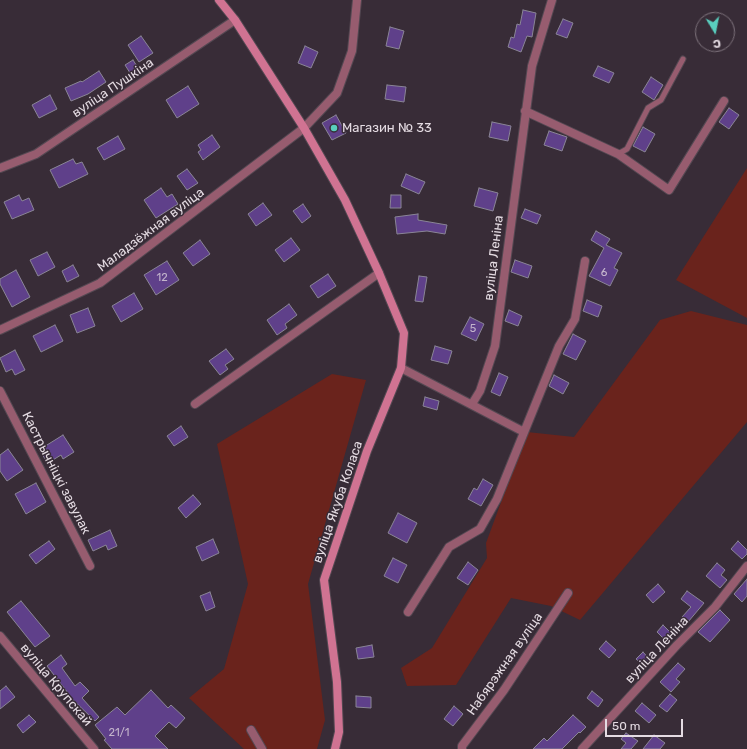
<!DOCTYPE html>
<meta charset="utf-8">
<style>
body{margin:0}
#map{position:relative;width:747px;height:749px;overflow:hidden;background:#382c37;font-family:Rubik,sans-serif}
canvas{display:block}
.north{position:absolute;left:695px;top:12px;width:40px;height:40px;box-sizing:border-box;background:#382c37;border:1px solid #7d727b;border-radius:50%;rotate:170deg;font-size:11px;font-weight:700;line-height:16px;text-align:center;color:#e4dbe2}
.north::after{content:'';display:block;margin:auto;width:14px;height:18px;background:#59cebe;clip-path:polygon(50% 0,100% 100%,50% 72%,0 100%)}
.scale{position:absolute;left:605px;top:719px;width:78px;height:18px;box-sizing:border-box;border:2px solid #e4dbe2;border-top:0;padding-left:5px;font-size:12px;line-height:14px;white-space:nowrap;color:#e4dbe2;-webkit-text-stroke:3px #382c37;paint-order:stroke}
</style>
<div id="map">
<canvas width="747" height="749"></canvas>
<div class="north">С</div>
<div class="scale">50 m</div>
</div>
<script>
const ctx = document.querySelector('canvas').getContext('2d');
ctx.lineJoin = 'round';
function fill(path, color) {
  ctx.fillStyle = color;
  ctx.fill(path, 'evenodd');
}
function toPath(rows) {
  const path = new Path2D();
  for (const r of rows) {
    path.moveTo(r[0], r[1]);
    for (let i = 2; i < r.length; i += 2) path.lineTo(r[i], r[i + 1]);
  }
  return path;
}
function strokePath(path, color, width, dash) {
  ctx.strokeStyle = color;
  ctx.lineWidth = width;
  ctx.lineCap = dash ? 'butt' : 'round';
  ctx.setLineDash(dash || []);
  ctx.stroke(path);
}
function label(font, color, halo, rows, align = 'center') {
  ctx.font = font + ' Rubik,sans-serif';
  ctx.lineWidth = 3;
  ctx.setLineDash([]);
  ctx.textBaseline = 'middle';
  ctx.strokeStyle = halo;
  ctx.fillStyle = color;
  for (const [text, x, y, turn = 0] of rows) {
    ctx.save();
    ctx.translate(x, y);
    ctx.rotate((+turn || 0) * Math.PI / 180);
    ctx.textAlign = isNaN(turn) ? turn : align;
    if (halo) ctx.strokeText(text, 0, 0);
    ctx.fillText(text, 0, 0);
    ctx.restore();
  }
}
fill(toPath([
 [747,168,747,318,676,280],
 [691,311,747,325,747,422,580,620,551,606,511,598,456,685,407,686,401,668,432,648,487,558,486,543,527,432,574,437,660,320],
 [332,374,366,380,308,584,325,720,317,749,244,749,189,698,224,669,248,584,217,444]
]), '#6a231c');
const building = toPath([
 [523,10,536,13,532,37,527,36,521,52,508,47,511,37,514,38,517,24,520,25,523,10],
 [563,19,573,23,567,38,556,34,563,19],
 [390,27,404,31,399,49,386,46,390,27],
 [141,36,153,53,139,62,128,45,141,36],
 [305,46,318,52,311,68,298,63,305,46],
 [133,60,140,71,132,76,125,65,133,60],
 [598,66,614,73,609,83,593,76,598,66],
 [99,71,106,82,88,94,71,101,65,88,81,81,82,82,99,71],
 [651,77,663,85,654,100,642,92,651,77],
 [387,85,406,87,404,102,385,99,387,85],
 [188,86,199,104,177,118,166,100,188,86],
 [50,95,57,109,39,118,32,105,50,95],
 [729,108,739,115,729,129,719,122,729,108],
 [336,115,346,133,332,140,322,123,336,115],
 [492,122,511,126,508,141,489,137,492,122],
 [643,127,655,134,645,152,633,146,643,127],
 [549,131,567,137,562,151,544,145,549,131],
 [212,135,220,147,203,160,198,152,201,150,198,145,212,135],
 [118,136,125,149,104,160,97,148,118,136],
 [73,159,76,164,82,162,88,174,59,188,50,170,73,159],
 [187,169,198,183,187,190,177,176,187,169],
 [406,174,425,182,419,194,401,186,406,174],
 [161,188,167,197,172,194,178,204,156,218,144,200,161,188],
 [479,188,498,193,493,211,474,206,479,188],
 [19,195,22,201,29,198,34,210,12,219,4,202,19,195],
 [391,195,401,195,401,208,390,208,391,195],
 [263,203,272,215,256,226,248,214,263,203],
 [303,204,311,216,302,223,293,211,303,204],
 [525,209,541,215,537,224,521,218,525,209],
 [418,214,418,220,447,225,445,234,427,231,397,234,395,217,418,214],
 [596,231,610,239,606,245,622,253,614,268,618,270,610,286,589,276,604,248,591,240,596,231],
 [291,238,300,250,284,262,275,250,291,238],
 [200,240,210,254,193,266,183,253,200,240],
 [47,252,55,267,38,276,30,260,47,252],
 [515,260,532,266,528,278,511,272,515,260],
 [167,261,179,280,156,295,144,275,167,261],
 [73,265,79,276,67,282,62,271,73,265],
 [16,270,30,297,12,307,0,284,0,279,16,270],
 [328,274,336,286,318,298,310,286,328,274],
 [419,276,427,277,423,302,415,301,419,276],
 [134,293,143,309,121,322,112,306,134,293],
 [587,300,602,306,598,317,583,311,587,300],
 [289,304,297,315,285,324,287,328,277,335,267,320,289,304],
 [88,308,95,326,77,333,70,315,88,308],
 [509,310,522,316,518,326,505,321,509,310],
 [470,317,484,324,476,341,461,334,470,317],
 [55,325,63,341,41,352,33,336,55,325],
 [573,334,586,341,576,360,563,354,573,334],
 [435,346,452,351,448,364,431,360,435,346],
 [226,349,234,359,225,365,228,369,220,375,209,361,226,349],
 [15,350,25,370,15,375,12,369,6,372,0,358,15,350],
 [499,373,508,377,500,396,491,392,499,373],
 [554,375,569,383,563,394,549,386,554,375],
 [425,397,439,401,437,410,423,406,425,397],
 [181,426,188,437,174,446,167,436,181,426],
 [63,435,74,452,63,459,61,455,48,463,39,450,63,435],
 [8,449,23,470,7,481,0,471,0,455,8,449],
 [483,479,493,485,481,506,468,499,474,488,477,490,483,479],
 [36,483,46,502,26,514,15,494,36,483],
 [193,495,201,504,186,518,178,508,193,495],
 [398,513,417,523,407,543,388,533,398,513],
 [110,530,117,546,108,550,106,545,93,551,88,540,110,530],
 [213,539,219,553,202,561,196,547,213,539],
 [49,541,55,549,36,564,29,555,49,541],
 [738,541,747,550,747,554,742,559,731,549,738,541],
 [393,558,407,565,398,583,384,576,393,558],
 [468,562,478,570,468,585,457,578,468,562],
 [717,563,725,570,721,575,727,580,720,588,706,576,717,563],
 [747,579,747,596,742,602,734,594,747,579],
 [658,584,665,592,653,603,646,595,658,584],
 [687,591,704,603,688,622,682,617,691,607,681,599,687,591],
 [210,592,215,607,206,611,200,596,210,592],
 [21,601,50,636,35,647,7,612,21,601],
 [720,610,730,620,710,642,698,632,720,610],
 [663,625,673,635,667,642,657,632,663,625],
 [606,641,616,650,609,658,599,649,606,641],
 [372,645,374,657,358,659,356,648,372,645],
 [643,652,651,661,645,667,636,659,643,652],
 [61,655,67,664,62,668,75,686,80,682,89,691,82,698,99,717,95,721,67,694,68,693,47,666,61,655],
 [678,663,685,669,676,679,680,682,671,692,660,682,678,663],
 [6,686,15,697,0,709,0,691,6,686],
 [151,690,168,708,171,705,185,718,176,728,169,722,155,736,168,749,112,749,104,740,106,739,95,725,117,707,125,715,151,690],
 [592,691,603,700,598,707,587,698,592,691],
 [670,694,677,700,667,712,659,706,670,694],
 [356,696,371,697,371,708,356,707,356,696],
 [642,703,656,715,649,723,635,711,642,703],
 [454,706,463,714,453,726,444,719,454,706],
 [29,715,36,722,23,733,17,725,29,715],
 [573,715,586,727,580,733,579,732,562,749,533,749,544,738,547,741,573,715],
 [626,733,638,741,631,749,621,749,626,743,621,739,626,733],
 [654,735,665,743,660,749,643,749,654,735]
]);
fill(building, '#5f408a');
strokePath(building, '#8a8596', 1);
const lane = toPath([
 [618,154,627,149,648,108,661,100,683,59]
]);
const street = toPath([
 [525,111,618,154,669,190,724,101],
 [0,168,36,154,235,20],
 [0,330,100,283,304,128,337,93,352,51,357,0],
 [401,368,524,432],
 [0,391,90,566],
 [195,404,379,273],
 [472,404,480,391,495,346,532,66,552,0],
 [408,612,449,547,480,529,497,499,559,346,575,319,585,261],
 [0,636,94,749],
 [251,730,262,749],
 [462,749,462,746,504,690,568,593],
 [582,749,677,645,715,607,747,566]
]);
const secondary = toPath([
 [219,0,235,20,304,128,345,200,379,273,404,333,401,368,367,451,324,580,337,682,339,732,335,749]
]);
strokePath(lane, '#544852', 7);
strokePath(street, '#544852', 10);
strokePath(secondary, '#544852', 10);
strokePath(lane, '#975c6f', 5);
strokePath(street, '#975c6f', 8);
strokePath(secondary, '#d07392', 8);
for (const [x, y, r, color] of [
 [334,128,4,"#59cebe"]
]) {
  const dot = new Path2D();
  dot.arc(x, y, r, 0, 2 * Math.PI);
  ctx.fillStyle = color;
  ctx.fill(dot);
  strokePath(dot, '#382c37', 1.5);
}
label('11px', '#c3b4cc', null, [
 ["6",604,273],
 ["12",162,278],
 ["5",473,329],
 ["21/1",119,733]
]);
label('13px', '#e4dbe2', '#382c37', [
 ["вуліца Пушкіна",113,88,-34],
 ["Маладзёжная вуліца",151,230,-37],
 ["вуліца Леніна",494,258,-83],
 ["Кастрычніцкі завулак",56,473,63],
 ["вуліца Якуба Коласа",338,502,-71],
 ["вуліца Леніна",657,650,-47],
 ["Набярэжная вуліца",505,664,-55],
 ["вуліца Крупскай",56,685,50]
]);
label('13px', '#e4dbe2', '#382c37', [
 ["Магазин № 33",342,128]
], 'left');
</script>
